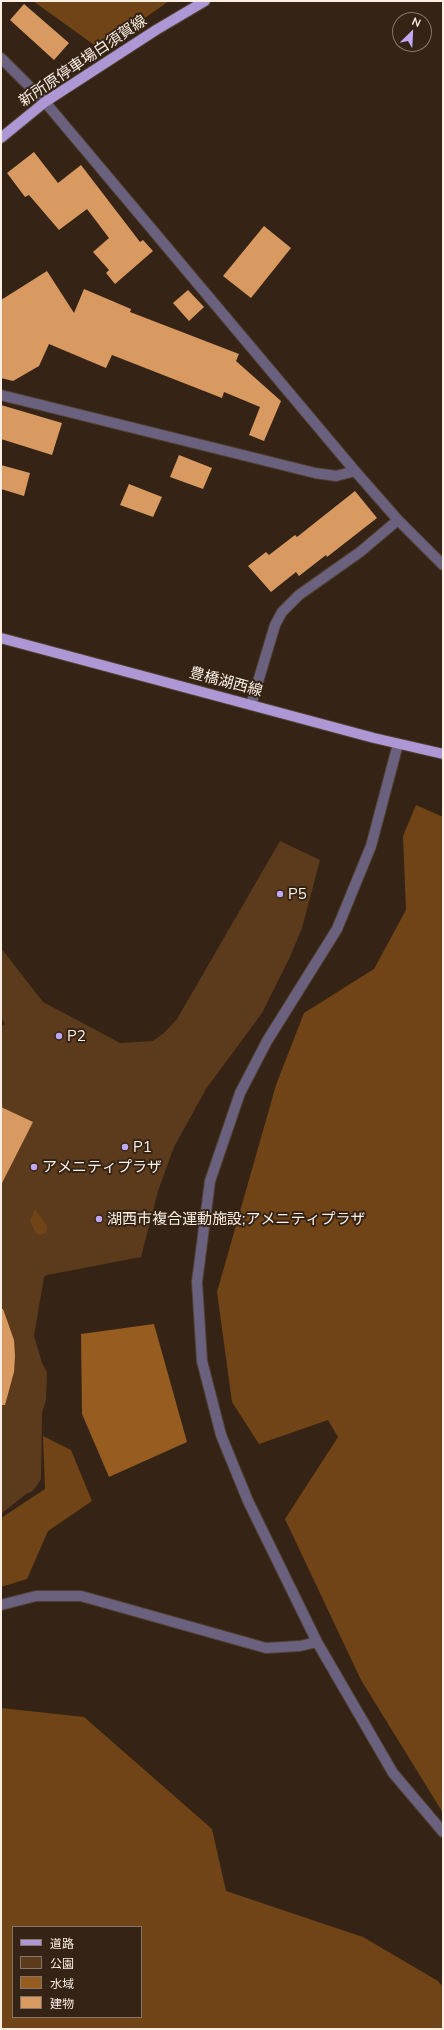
<!DOCTYPE html>
<meta charset="utf-8">
<style>
body{margin:0}
#map{position:relative;width:444px;height:2030px;overflow:hidden;background:#352415;font-family:Mulish,"Noto Sans JP",sans-serif}
canvas{display:block}
.frame{position:absolute;inset:0;border:2px solid #faeee5;pointer-events:none}
.legend{position:absolute;left:12px;top:1926px;width:130px;height:92px;box-sizing:border-box;background:#352415;border:1px solid #847568;margin:0;padding:5px 7px;list-style:none;font-size:12px;color:#faeee5}
.legend li{display:flex;align-items:center;gap:8px;height:20px}
.legend b{width:20px;border:1px solid #847568}
.north{position:absolute;left:392px;top:12px;width:40px;height:40px;box-sizing:border-box;background:#352415;border:1px solid #847568;border-radius:50%;rotate:24deg;font-size:11px;font-weight:700;line-height:16px;text-align:center;color:#faeee5}
.north::after{content:'';display:block;margin:auto;width:14px;height:18px;background:#c1a8f3;clip-path:polygon(50% 0,100% 100%,50% 72%,0 100%)}
</style>
<div id="map">
<canvas width="444" height="2030"></canvas>
<div class="frame"></div>
<ul class="legend">
<li><b style="height:5px;background:#ad98d5"></b>道路</li>
<li><b style="height:11px;background:#5c3b1d"></b>公園</li>
<li><b style="height:11px;background:#965c20"></b>水域</li>
<li><b style="height:11px;background:#d99a61"></b>建物</li>
</ul>
<div class="north">N</div>
</div>
<script>
const ctx = document.querySelector('canvas').getContext('2d');
ctx.lineJoin = 'round';
function fill(path, color) {
  ctx.fillStyle = color;
  ctx.fill(path, 'evenodd');
}
function toPath(rows) {
  const path = new Path2D();
  for (const r of rows) {
    path.moveTo(r[0], r[1]);
    for (let i = 2; i < r.length; i += 2) path.lineTo(r[i], r[i + 1]);
  }
  return path;
}
function strokePath(path, color, width, dash) {
  ctx.strokeStyle = color;
  ctx.lineWidth = width;
  ctx.lineCap = dash ? 'butt' : 'round';
  ctx.setLineDash(dash || []);
  ctx.stroke(path);
}
function label(font, color, halo, rows, align = 'center') {
  ctx.font = font + ' Mulish,"Noto Sans JP",sans-serif';
  ctx.lineWidth = 4;
  ctx.setLineDash([]);
  ctx.textBaseline = 'middle';
  ctx.strokeStyle = halo;
  ctx.fillStyle = color;
  for (const [text, x, y, turn = 0] of rows) {
    ctx.save();
    ctx.translate(x, y);
    ctx.rotate((+turn || 0) * Math.PI / 180);
    ctx.textAlign = isNaN(turn) ? turn : align;
    if (halo) ctx.strokeText(text, 0, 0);
    ctx.fillText(text, 0, 0);
    ctx.restore();
  }
}
fill(toPath([
 [280,841,320,860,302,928,290,957,262,1013,206,1089,174,1147,158,1191,141,1257,47,1275,44,1277,34,1336,42,1363,47,1372,46,1400,42,1413,41,1479,33,1491,26,1494,1,1514,1,1027,5,1024,1,1018,1,948,43,1002,120,1043,153,1041,164,1033,177,1019]
]), '#5c3b1d');
fill(toPath([
 [33,1,169,1,125,32,97,47],
 [416,805,443,817,443,1813,361,1680,285,1519,338,1437,328,1420,259,1444,232,1402,217,1292,276,1085,304,1013,374,969,406,910,403,836],
 [35,1209,47,1226,46,1233,40,1235,36,1233,30,1221],
 [43,1436,71,1450,92,1501,48,1531,27,1579,1,1587,1,1518,45,1489],
 [1,1708,84,1717,212,1829,226,1891,363,1937,438,1981,443,1987,443,2029,1,2029],
 [13,1927,141,1927,141,2017,13,2017]
]), '#704416');
fill(toPath([
 [154,1324,187,1442,109,1477,82,1414,81,1334]
]), '#965c20');
fill(toPath([
 [24,4,69,43,54,60,10,20],
 [34,152,58,183,81,165,140,242,143,240,153,251,115,284,106,273,109,270,93,252,109,238,87,209,59,230,29,195,25,197,7,173],
 [264,226,291,248,251,298,223,276],
 [47,271,74,313,84,289,131,309,130,312,239,354,236,361,281,401,264,441,249,435,260,407,224,392,222,398,112,355,106,368,49,344,39,366,13,381,1,378,1,300],
 [188,290,204,307,189,321,173,303],
 [1,405,62,423,52,455,1,439],
 [179,455,212,468,203,489,170,477],
 [1,465,30,473,24,496,1,489],
 [129,484,162,497,153,517,120,505],
 [355,491,377,518,327,557,326,555,299,576,296,572,271,592,248,566,266,552,269,555,295,535,297,537],
 [1,1107,33,1122,1,1185],
 [1,1309,3,1309,14,1340,15,1356,14,1372,5,1405,1,1405]
]), '#d99a61');
const minor = toPath([
 [1,58,45,102,355,471,398,520,443,565],
 [1,395,315,473,336,476,355,471],
 [251,705,275,625,282,612,299,595,360,552,398,520],
 [398,744,371,846,337,929,267,1041,240,1093,210,1181,197,1282,202,1361,221,1435,248,1501,317,1642,393,1773,443,1832],
 [1,1605,36,1596,81,1596,266,1648,300,1646,317,1642]
]);
const major = toPath([
 [1,138,45,102,156,30,205,1],
 [1,638,374,738,443,754]
]);
strokePath(minor, '#514032', 12);
strokePath(major, '#514032', 12);
strokePath(minor, '#6a617e', 10);
strokePath(major, '#ad98d5', 10);
for (const [x, y, r, color] of [
 [280,894,4,"#c1a8f3"],
 [59,1036,4,"#c1a8f3"],
 [125,1147,4,"#c1a8f3"],
 [34,1167,4,"#c1a8f3"],
 [99,1219,4,"#c1a8f3"]
]) {
  const dot = new Path2D();
  dot.arc(x, y, r, 0, 2 * Math.PI);
  ctx.fillStyle = color;
  ctx.fill(dot);
  strokePath(dot, '#352415', 1.5);
}
label('15px', '#faeee5', '#352415', [
 ["新所原停車場白須賀線",83,61,-34],
 ["豊橋湖西線",226,682,15]
]);
label('15px', '#faeee5', '#352415', [
 ["P5",288,894],
 ["P2",67,1036],
 ["P1",133,1147],
 ["アメニティプラザ",42,1167],
 ["湖西市複合運動施設;アメニティプラザ",107,1219]
], 'left');
</script>
